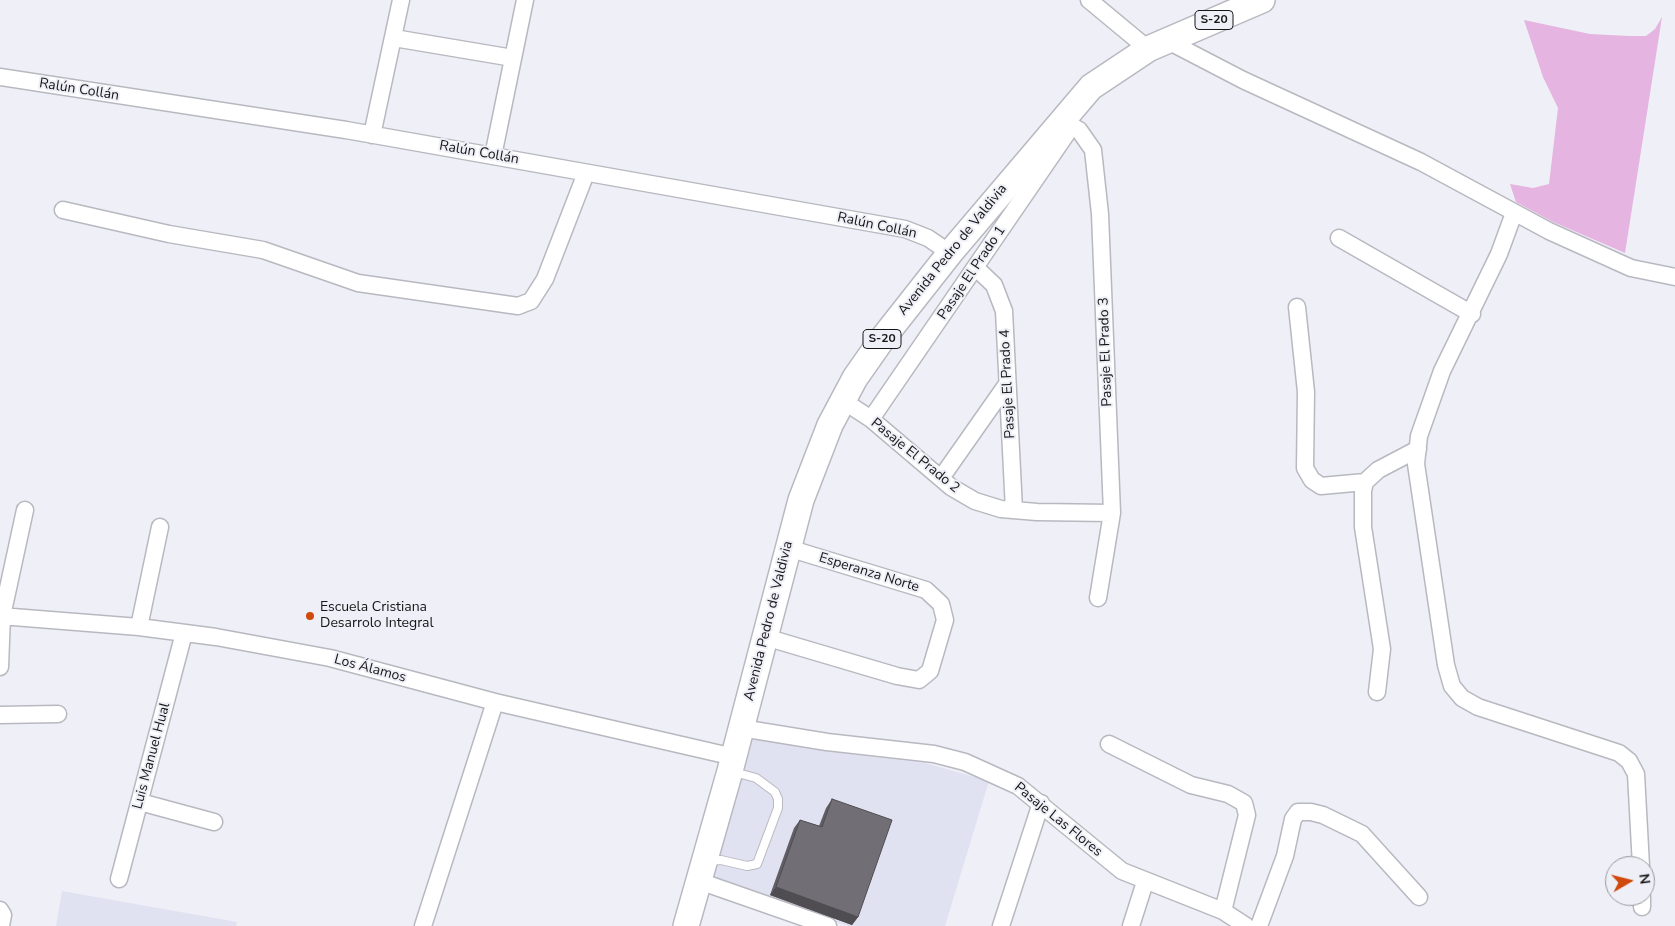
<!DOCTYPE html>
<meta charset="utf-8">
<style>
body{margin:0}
#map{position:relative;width:1675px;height:926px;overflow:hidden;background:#efeff7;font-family:"Nunito Sans",sans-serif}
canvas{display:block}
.north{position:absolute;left:1605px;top:856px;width:50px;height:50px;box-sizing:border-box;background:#efeff7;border:1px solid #98989e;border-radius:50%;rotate:82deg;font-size:14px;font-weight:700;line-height:20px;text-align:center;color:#161618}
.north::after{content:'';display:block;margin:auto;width:18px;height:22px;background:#d04a0e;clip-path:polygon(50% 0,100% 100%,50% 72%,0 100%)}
</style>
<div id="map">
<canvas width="1675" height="926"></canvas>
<div class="north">N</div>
</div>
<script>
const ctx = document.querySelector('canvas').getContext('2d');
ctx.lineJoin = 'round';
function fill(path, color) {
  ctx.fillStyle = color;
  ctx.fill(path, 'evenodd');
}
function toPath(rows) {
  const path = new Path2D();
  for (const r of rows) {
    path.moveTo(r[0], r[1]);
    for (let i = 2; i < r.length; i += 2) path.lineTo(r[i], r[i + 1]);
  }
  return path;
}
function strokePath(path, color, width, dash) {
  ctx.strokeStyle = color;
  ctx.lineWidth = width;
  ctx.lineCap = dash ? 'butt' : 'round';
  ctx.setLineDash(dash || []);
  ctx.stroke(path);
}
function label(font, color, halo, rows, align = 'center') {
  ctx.font = font + ' "Nunito Sans",sans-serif';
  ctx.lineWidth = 4;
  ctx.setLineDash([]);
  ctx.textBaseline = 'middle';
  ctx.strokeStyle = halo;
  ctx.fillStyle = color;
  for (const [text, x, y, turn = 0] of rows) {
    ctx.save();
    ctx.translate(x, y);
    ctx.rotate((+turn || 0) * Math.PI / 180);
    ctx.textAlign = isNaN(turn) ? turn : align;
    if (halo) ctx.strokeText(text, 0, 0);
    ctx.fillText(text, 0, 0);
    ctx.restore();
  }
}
fill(toPath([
 [750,740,765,740,825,751,925,763,989,781,945,926,848,926,710,878],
 [62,891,237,922,236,926,56,926]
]), '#e1e2f1');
fill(toPath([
 [1662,17,1625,253,1551,221,1516,202,1510,184,1533,188,1549,184,1558,108,1543,77,1524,20,1590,34,1629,36,1646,36,1655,29]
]), '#e6b4e0');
const service = toPath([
 [708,861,721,860,747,866,757,864,778,808,778,799,775,792,756,778,734,772]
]);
const minor = toPath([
 [1089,0,1148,49],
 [394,38,513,58],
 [1166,40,1243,80,1421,162,1549,231,1631,268,1675,277],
 [0,77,346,130,905,229,928,238,950,253],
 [1061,120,1079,130,1093,150,1100,214,1112,513,1098,598],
 [372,135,401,0],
 [493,156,525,0],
 [63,210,169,234,263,250,358,283,518,306,531,301,545,279,586,173],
 [1514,213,1499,254,1442,371,1419,436,1416,464,1446,665,1452,686,1462,698,1478,707,1619,753,1629,761,1636,774,1641,866],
 [1339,238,1472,314],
 [976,268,994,285,1004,311,1014,510],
 [1297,307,1306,392,1305,468,1312,480,1321,486,1365,482],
 [842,400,871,419,951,487,975,501,1001,509,1037,512,1112,513],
 [871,419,1072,126],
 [941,478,1007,384],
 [0,616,139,627,216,637,330,658,495,702,734,757],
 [139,627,160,527],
 [765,637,897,676,919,680,930,671,945,620,941,604,926,590,788,548],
 [0,667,2,616,25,510],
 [1377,692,1382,649,1363,527,1363,491,1365,482,1378,470,1418,449],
 [0,715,58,714],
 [741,728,827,742,934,754,965,762,1018,786,1122,871,1223,911,1246,926],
 [1109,744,1191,785,1228,794,1244,803,1247,815,1223,911],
 [140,802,214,822],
 [119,879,184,633],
 [699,881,828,926],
 [1642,896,1642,907],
 [0,910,3,915,1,926],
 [423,926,495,702],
 [1001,926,1041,803],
 [1131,926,1145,882],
 [1259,926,1285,856,1293,819,1298,812,1311,812,1323,815,1362,834,1419,897]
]);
const primary = toPath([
 [686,926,730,771,801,500,830,425,855,378,883,338,950,253,1091,87,1148,49,1262,0]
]);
strokePath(service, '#b8b8c0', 10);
strokePath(minor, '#b8b8c0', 19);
strokePath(primary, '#b8b8c0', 28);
strokePath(service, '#fff', 8);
strokePath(minor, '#fff', 16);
strokePath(primary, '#fff', 25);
fill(toPath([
 [832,799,858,917,852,925,770,895,794,828,800,820,819,826,826,808]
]), '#615f65');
fill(toPath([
 [776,887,858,917,852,925,770,895]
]), '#4f4d52');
const building = toPath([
 [832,799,892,820,858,917,776,887,800,820,822,827,832,799]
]);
fill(building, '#716e75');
strokePath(building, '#4f4d52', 1);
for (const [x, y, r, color] of [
 [310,616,5,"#d04a0e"]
]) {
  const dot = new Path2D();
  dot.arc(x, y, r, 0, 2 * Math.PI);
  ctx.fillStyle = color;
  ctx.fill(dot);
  strokePath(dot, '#efeff7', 2);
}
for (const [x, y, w] of [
 [1214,20,38],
 [882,339,38]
]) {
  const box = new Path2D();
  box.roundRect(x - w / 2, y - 9.5, w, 19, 4);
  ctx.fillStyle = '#efeff7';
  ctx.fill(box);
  strokePath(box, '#161618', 1);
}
label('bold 12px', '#161618', null, [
 ["S-20",1214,20],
 ["S-20",882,339]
]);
label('14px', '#161618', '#efeff7', [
 ["Ralún Collán",79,90,9],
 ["Ralún Collán",479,153,10],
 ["Ralún Collán",877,226,12],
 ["Avenida Pedro de Valdivia",953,250,-51],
 ["Pasaje El Prado 1",972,273,-56],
 ["Pasaje El Prado 3",1106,352,-92],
 ["Pasaje El Prado 4",1008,384,-93],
 ["Pasaje El Prado 2",915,456,39],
 ["Esperanza Norte",869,573,17],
 ["Avenida Pedro de Valdivia",769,621,-76],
 ["Los Álamos",370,669,15],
 ["Luis Manuel Hual",152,756,-75],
 ["Pasaje Las Flores",1058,820,39]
]);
label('14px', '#161618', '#efeff7', [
 ["Escuela Cristiana",320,608],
 ["Desarrolo Integral",320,624]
], 'left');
</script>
